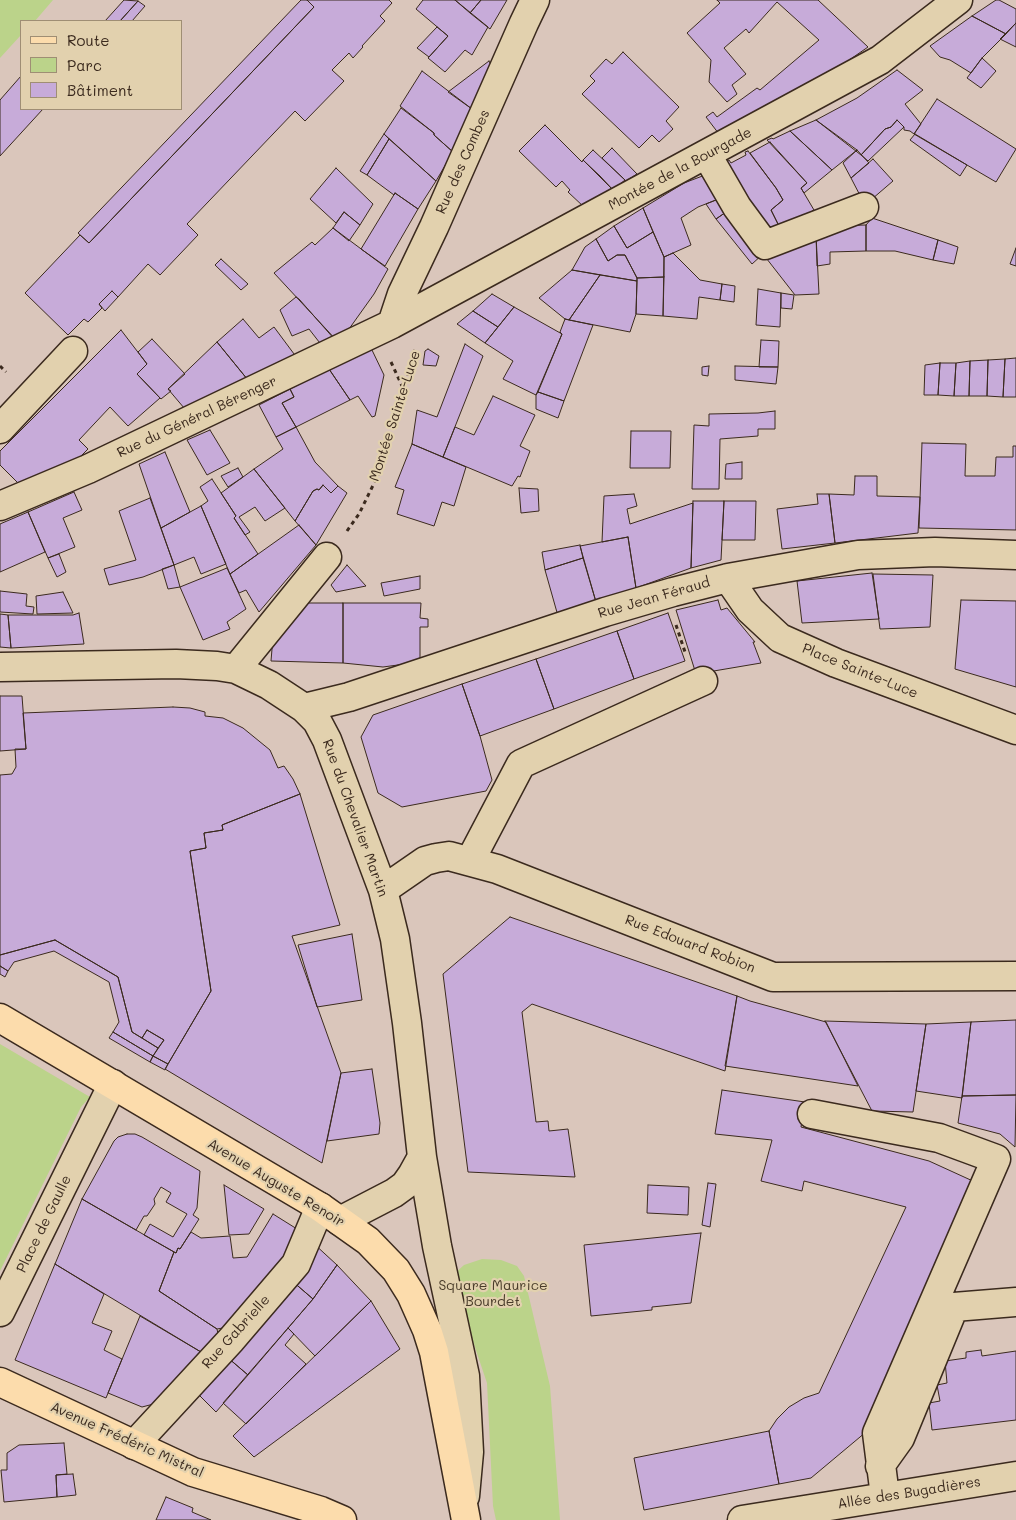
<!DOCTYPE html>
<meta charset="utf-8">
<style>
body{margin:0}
#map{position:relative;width:1016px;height:1520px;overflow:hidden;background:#dac6bb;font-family:Mali,sans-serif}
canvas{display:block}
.legend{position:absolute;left:20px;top:20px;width:162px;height:90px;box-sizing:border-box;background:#e2d1ae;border:1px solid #9f8e74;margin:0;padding:6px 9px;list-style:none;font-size:15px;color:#3b2a1e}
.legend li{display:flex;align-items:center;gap:10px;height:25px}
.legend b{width:25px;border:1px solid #9f8e74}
</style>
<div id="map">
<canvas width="1016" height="1520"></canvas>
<ul class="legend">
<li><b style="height:6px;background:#fcdcac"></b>Route</li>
<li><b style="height:14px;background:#bbd38a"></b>Parc</li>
<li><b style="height:14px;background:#c7abd9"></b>Bâtiment</li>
</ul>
</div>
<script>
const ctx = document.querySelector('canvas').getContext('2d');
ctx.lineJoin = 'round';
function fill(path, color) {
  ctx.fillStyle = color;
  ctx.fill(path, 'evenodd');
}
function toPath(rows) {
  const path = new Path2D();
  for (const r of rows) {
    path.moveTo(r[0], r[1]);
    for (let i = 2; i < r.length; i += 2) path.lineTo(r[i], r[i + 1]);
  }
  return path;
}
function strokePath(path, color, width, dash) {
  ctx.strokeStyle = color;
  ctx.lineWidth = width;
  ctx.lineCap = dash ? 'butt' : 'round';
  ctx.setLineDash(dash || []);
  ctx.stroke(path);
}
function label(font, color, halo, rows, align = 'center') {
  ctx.font = font + ' Mali,sans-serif';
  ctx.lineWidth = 4.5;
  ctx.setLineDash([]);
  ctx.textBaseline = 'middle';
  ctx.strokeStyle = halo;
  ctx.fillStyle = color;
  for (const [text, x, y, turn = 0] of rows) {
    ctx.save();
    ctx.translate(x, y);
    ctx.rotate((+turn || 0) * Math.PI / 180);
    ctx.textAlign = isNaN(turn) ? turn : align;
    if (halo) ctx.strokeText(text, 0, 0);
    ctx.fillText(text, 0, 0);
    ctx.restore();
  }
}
fill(toPath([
 [0,0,53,0,35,21,21,21,21,35,0,58],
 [0,1044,90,1097,81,1107,0,1271],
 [482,1259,501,1260,517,1266,524,1276,550,1386,560,1520,496,1520,493,1506,487,1383,457,1294,453,1275,464,1265]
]), '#bbd38a');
const building = toPath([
 [124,0,138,1,120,21,105,21,124,0],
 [301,0,307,0,314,7,89,243,78,233,301,0],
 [307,0,389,0,392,3,380,16,385,21,362,46,363,47,353,58,349,53,332,70,344,81,305,121,295,111,187,224,198,235,160,275,148,264,118,297,112,291,99,304,102,308,88,322,84,319,68,335,25,293,80,235,89,243,314,7,307,0],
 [423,0,455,0,488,27,472,55,465,50,445,72,428,58,448,36,416,9,423,0],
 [455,0,481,0,470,13,455,0],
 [481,0,507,0,490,29,470,13,481,0],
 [717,0,818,0,868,47,842,65,719,134,706,117,713,112,717,117,757,88,760,90,819,40,777,2,749,33,746,29,724,48,746,74,732,85,737,94,727,102,709,82,711,60,687,33,720,3,717,0],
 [996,0,999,0,1016,9,1016,23,1006,34,972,16,996,0],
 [138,1,145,6,132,21,120,21,138,1],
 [972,16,1006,34,982,58,971,73,950,60,940,57,930,46,972,16],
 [1016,23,1016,47,1000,39,1016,23],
 [437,27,448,36,429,57,417,48,437,27],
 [623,52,679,107,666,121,673,129,659,142,652,135,639,148,582,94,595,81,590,76,606,59,612,64,623,52],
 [982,58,996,71,981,88,967,78,982,58],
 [489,61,491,65,472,109,448,92,489,61],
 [897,70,923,90,905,104,921,124,914,134,910,131,904,130,904,127,897,120,891,127,885,129,861,155,816,120,857,98,897,70],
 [422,71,472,109,453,152,434,135,434,133,400,106,422,71],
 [21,76,21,109,43,109,0,156,0,100,21,76],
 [937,99,1016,149,996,182,914,134,937,99],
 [401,108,434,133,434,135,453,152,436,181,384,134,401,108],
 [816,120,857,150,832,170,790,131,816,120],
 [897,120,904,127,868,161,861,155,885,129,891,127,897,120],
 [545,125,582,162,583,160,600,176,615,192,584,207,568,192,570,190,562,181,556,187,519,151,545,125],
 [790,131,832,170,804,193,801,188,807,183,767,140,772,138,773,139,790,131],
 [384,134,389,139,367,175,360,171,384,134],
 [915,134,967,165,960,176,910,140,915,134],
 [389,139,436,181,418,209,395,193,394,195,367,175,389,139],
 [770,142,807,183,801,188,814,210,812,211,815,217,782,232,771,210,783,200,776,188,750,153,770,142],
 [612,148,637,174,626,181,602,158,612,148],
 [593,150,625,180,613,190,583,160,593,150],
 [857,150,869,163,851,178,843,163,857,150],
 [748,151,776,188,783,200,771,210,782,232,768,236,723,163,729,160,731,163,746,155,745,152,748,151],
 [873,159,893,181,865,205,851,178,873,159],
 [336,168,373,204,360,225,344,212,336,223,310,199,336,168],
 [713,172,721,198,698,207,681,218,691,245,664,257,643,208,684,183,713,172],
 [395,193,418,209,385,266,361,249,395,193],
 [721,198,729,210,716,219,706,204,721,198],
 [643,208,653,232,627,248,614,226,643,208],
 [729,210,763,254,752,264,716,219,729,210],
 [344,212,360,225,349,241,333,228,344,212],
 [872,218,938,240,933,260,895,251,866,251,866,225,872,218],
 [866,225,866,251,830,252,830,264,817,266,816,235,826,226,866,225],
 [614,226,627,248,653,232,664,257,664,277,637,278,625,255,617,255,608,261,596,239,614,226],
 [333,228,388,269,374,294,339,343,274,273,312,242,315,245,333,228],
 [816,235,819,294,795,295,763,254,816,235],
 [596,239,608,261,617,255,625,255,637,278,637,281,572,270,585,247,596,239],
 [938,240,958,247,954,264,933,260,938,240],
 [1016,248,1016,266,1010,264,1016,248],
 [673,253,700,280,722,284,720,300,699,297,697,319,663,316,664,257,673,253],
 [221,259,248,284,241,290,215,265,221,259],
 [572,270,600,275,569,320,565,319,539,298,572,270],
 [600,275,637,281,636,314,630,332,569,320,600,275],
 [664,277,663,316,636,314,637,278,664,277],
 [722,284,735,286,734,302,720,300,722,284],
 [758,289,781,293,780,327,756,325,758,289],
 [112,291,118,297,105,311,99,304,112,291],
 [781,293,794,295,792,309,781,308,781,293],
 [492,294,514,307,498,327,473,311,492,294],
 [296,297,299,299,336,341,323,347,309,329,292,336,280,310,296,297],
 [514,307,562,334,536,395,503,379,513,361,485,343,514,307],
 [473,311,498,327,485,343,457,324,473,311],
 [243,319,259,338,274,327,300,362,252,385,217,342,243,319],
 [565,319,593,325,564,401,538,392,562,334,560,332,565,319],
 [121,330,147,364,137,374,160,398,128,426,110,407,79,440,88,449,77,460,25,490,0,465,0,451,121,330],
 [152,339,185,374,168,389,171,391,161,399,137,374,147,364,138,352,152,339],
 [761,340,779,341,778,367,759,367,761,340],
 [217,342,252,385,190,415,168,389,217,342],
 [465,344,483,356,443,457,412,444,417,410,437,417,465,344],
 [371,348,384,375,375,416,372,417,358,396,350,400,329,369,371,348],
 [428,349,439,356,436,366,423,365,425,351,428,349],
 [1016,358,1016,397,1003,397,1005,359,1016,358],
 [1005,359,1003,397,987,396,988,360,1005,359],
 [988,360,987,396,969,396,970,361,988,360],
 [970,361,969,396,954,396,956,363,970,361],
 [940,363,938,395,924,395,925,365,940,363],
 [940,363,956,363,954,396,938,395,940,363],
 [709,366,708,376,702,375,702,367,709,366],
 [735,366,778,367,776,384,735,380,735,366],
 [329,369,350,400,296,427,282,403,294,397,290,389,329,369],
 [290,389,294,397,282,403,296,427,276,437,259,405,290,389],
 [538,392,564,401,558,418,536,409,536,395,538,392],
 [493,396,535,415,520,446,530,451,520,477,518,476,512,486,443,457,455,427,474,435,493,396],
 [775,411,775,429,758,429,758,436,720,439,719,489,692,489,694,425,709,426,709,414,758,413,775,411],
 [296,427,315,462,338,486,331,493,323,485,319,490,317,489,313,491,295,521,254,469,283,449,276,437,296,427],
 [210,430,230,463,207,475,187,440,210,430],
 [631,431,671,431,670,468,630,468,631,431],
 [922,443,966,444,965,476,995,476,996,457,1013,457,1013,446,1016,446,1016,530,919,528,922,443],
 [412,444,466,467,454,506,442,502,434,526,397,514,404,490,395,487,412,444],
 [165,452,190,512,161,528,139,464,165,452],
 [742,462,742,479,725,479,726,464,742,462],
 [238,468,243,477,228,487,221,476,238,468],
 [254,469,285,508,265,521,255,507,239,517,250,532,245,535,234,518,236,516,221,493,254,469],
 [855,476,877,476,877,496,920,497,918,533,835,543,829,494,854,495,855,476],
 [212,479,236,516,234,518,258,554,230,574,201,506,208,501,200,487,212,479],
 [323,485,331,493,338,486,347,493,316,545,295,521,313,491,317,489,319,490,323,485],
 [519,488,538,489,539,511,521,513,519,488],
 [74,492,82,510,63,518,75,547,48,558,28,512,74,492],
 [634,494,637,506,627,509,630,524,693,503,691,568,636,588,628,537,602,542,604,496,634,494],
 [817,494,829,494,835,543,782,549,777,509,818,504,817,494],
 [150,498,174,565,143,577,109,585,104,569,136,560,119,511,150,498],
 [693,501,724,501,721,560,691,568,693,501],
 [724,501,756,501,755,540,722,540,724,501],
 [201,506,226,564,201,574,194,557,174,565,161,528,201,506],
 [28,512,45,552,0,572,0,524,28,512],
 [299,525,316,545,259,612,246,590,239,593,230,574,299,525],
 [628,537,636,588,596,602,580,546,628,537],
 [580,545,583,558,545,570,542,552,580,545],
 [59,554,66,572,57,577,48,558,59,554],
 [583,558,596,602,558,616,545,570,583,558],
 [174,565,180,587,168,589,162,569,174,565],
 [347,565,366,586,336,592,331,585,347,565],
 [227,568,246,609,227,622,230,629,203,640,180,587,227,568],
 [872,573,879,619,802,623,797,581,872,573],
 [873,574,933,575,930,627,880,629,873,574],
 [420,576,420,589,384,596,381,583,420,576],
 [0,591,27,594,26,606,34,607,33,614,0,612,0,591],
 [63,592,73,613,37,614,36,596,63,592],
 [718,600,721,610,727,608,755,642,753,642,761,663,696,674,676,610,718,600],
 [961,600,1016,601,1016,687,955,669,961,600],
 [306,603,343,603,343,663,271,661,273,637,306,603],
 [343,603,421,603,420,618,428,619,428,627,420,627,420,662,383,667,343,663,343,603],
 [79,613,84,644,11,648,8,615,73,615,79,613],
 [668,613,685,661,634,679,617,631,668,613],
 [0,614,8,615,11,648,0,647,0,614],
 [617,631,634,679,554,709,536,659,617,631],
 [536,659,554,709,480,736,462,684,536,659],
 [462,684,480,736,492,780,486,791,402,807,378,793,361,737,373,715,462,684],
 [0,696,22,696,26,749,0,751,0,696],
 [173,707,190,708,205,712,205,716,223,718,243,728,270,750,278,768,284,766,293,779,300,794,222,825,223,830,204,833,206,848,190,851,211,991,168,1064,153,1056,164,1040,147,1030,142,1038,132,1032,118,977,55,940,0,955,0,775,12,774,16,767,15,749,26,749,23,713,173,707],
 [300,794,340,925,292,936,341,1073,322,1163,165,1069,211,991,190,851,206,848,204,833,223,830,222,825,300,794],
 [510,917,737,996,725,1071,532,1004,522,1012,536,1122,548,1121,549,1131,568,1129,575,1177,468,1172,443,974,510,917],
 [352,934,362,1000,317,1007,298,945,352,934],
 [55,940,118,977,132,1032,158,1048,153,1056,113,1032,119,1022,109,982,54,951,14,962,8,971,0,966,0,955,55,940],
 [0,966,8,971,5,977,0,974,0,966],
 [737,996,750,1001,826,1022,858,1086,725,1066,737,996],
 [1016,1020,1016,1095,962,1096,971,1022,1016,1020],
 [825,1021,926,1024,913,1112,872,1111,825,1021],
 [971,1022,962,1098,916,1091,926,1024,971,1022],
 [147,1030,164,1040,158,1048,142,1038,147,1030],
 [113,1032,153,1056,150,1062,109,1038,113,1032],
 [153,1056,168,1064,165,1070,150,1062,153,1056],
 [372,1069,380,1123,379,1134,327,1141,341,1073,372,1069],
 [722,1090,805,1102,801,1127,929,1161,975,1182,866,1432,811,1478,779,1484,769,1431,777,1419,789,1407,804,1398,819,1393,906,1207,804,1181,802,1191,761,1181,772,1140,715,1134,722,1090],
 [1016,1095,1015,1147,1000,1134,958,1123,962,1096,1016,1095],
 [127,1134,135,1134,142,1137,200,1171,197,1208,193,1215,199,1219,180,1249,178,1248,176,1253,144,1235,150,1224,173,1237,187,1214,166,1202,171,1193,161,1187,154,1199,155,1204,147,1216,144,1216,136,1230,82,1199,114,1141,118,1137,127,1134],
 [708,1183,716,1184,710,1227,702,1225,708,1183],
 [224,1185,264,1209,249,1234,229,1235,224,1185],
 [648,1185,689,1187,688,1215,647,1213,648,1185],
 [82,1199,174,1252,159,1291,217,1329,219,1339,206,1355,55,1264,82,1199],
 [273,1214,297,1229,285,1259,229,1327,217,1329,159,1291,174,1252,176,1253,178,1248,180,1249,191,1232,201,1238,230,1236,233,1258,247,1257,273,1214],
 [701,1233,691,1303,652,1307,652,1310,591,1316,584,1245,701,1233],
 [312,1242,337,1265,313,1299,291,1280,312,1242],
 [55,1264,104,1294,92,1323,112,1331,104,1350,122,1359,106,1398,15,1360,55,1264],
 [337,1265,371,1301,315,1356,288,1328,313,1299,337,1265],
 [291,1280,313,1299,248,1375,227,1357,291,1280],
 [371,1301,400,1349,254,1457,233,1436,371,1301],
 [140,1316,206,1355,169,1400,142,1407,108,1393,140,1316],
 [288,1328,294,1334,285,1345,306,1364,246,1424,223,1403,288,1328],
 [981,1350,982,1356,1016,1351,1016,1420,932,1430,929,1403,940,1401,937,1385,947,1383,945,1361,966,1358,966,1352,981,1350],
 [227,1357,248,1375,216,1412,197,1393,227,1357],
 [769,1431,779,1484,644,1510,634,1458,769,1431],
 [64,1443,67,1474,56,1475,57,1497,4,1502,1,1470,7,1470,7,1453,19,1445,64,1443],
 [73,1474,76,1495,57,1497,56,1475,73,1474],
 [166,1497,193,1508,192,1512,211,1520,156,1520,166,1497]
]);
fill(building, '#c7abd9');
strokePath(building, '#3b2a1e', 1);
const minor = toPath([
 [707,155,737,207,765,245,864,207],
 [392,324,402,294,434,227,524,23,535,0],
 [0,429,73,351],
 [0,506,88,469,392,324,880,60,958,0],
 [728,578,750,610,780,638,836,663,1016,730],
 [0,667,176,664,217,666,236,669,269,685,304,708,317,721,327,740,383,890,395,939,407,1023,422,1157,437,1246,465,1376,469,1452,465,1496],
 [236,669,327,557],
 [304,708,349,697,605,612,673,592,728,578,858,555,935,552,1016,555],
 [470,861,521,764,703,681],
 [383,890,425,861,436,858,449,856,497,869,773,977,1016,976],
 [812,1114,939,1138,996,1159,877,1433,885,1496],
 [340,1221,394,1193,405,1185,412,1175,422,1157],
 [0,1312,113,1084],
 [134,1445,231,1340,296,1264,320,1207],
 [880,1466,900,1438,954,1307,1016,1302],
 [742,1520,1016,1476]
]);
const major = toPath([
 [0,1018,320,1207,368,1241,396,1270,411,1294,427,1330,434,1352,466,1520],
 [0,1382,193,1472,321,1511,342,1520]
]);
strokePath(minor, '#3b2a1e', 31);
strokePath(major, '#3b2a1e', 31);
strokePath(toPath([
 [391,362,403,388],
 [0,366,6,372],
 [347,531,359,514,381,469,415,350],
 [676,625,685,652]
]), '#3b2a1e', 3, [4, 4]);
strokePath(minor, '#e2d1ae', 28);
strokePath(major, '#fcdcac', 28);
label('14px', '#3b2a1e', '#e2d1ae', [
 ["Rue des Combes",463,162,-66],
 ["Montée de la Bourgade",680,169,-28],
 ["Montée Sainte-Luce",395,416,-72],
 ["Rue du Général Bérenger",197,417,-25],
 ["Rue Jean Féraud",654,598,-16],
 ["Place Sainte-Luce",860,671,22],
 ["Rue du Chevalier Martin",355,818,70],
 ["Rue Edouard Robion",690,944,21],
 ["Avenue Auguste Renoir",276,1183,31],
 ["Place de Gaulle",44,1224,-64],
 ["Rue Gabrielle",236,1332,-48],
 ["Avenue Frédéric Mistral",127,1440,24],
 ["Allée des Bugadières",909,1493,-9]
]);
label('14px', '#483b29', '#e2d1ae', [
 ["Square Maurice",493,1286],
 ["Bourdet",493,1302]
]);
</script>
